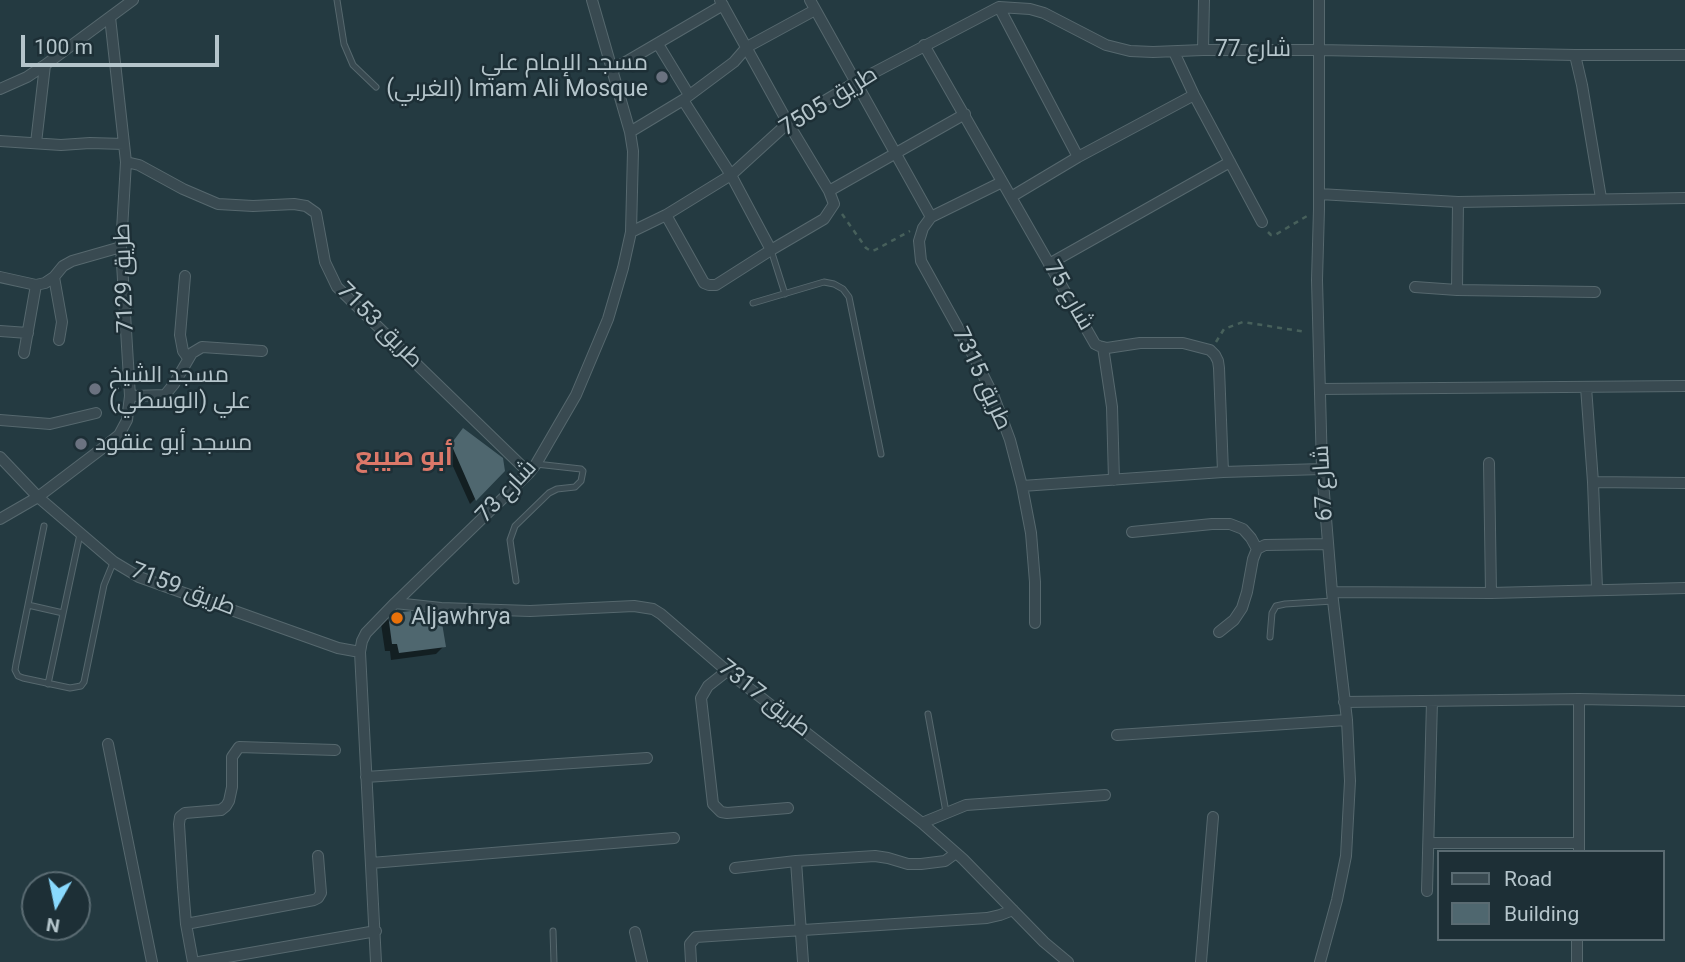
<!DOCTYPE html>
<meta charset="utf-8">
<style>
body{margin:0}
#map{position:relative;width:1685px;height:962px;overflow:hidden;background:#243a41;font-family:Roboto,sans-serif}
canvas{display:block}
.legend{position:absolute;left:1437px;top:850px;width:228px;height:91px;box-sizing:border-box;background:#1d2f36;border:2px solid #5a6b72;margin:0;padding:9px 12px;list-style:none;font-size:21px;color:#b5c5cb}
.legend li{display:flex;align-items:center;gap:14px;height:35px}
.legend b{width:35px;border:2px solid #5a6b72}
.north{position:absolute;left:21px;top:871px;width:70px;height:70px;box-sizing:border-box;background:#1d2f36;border:2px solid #5a6b72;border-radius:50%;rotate:189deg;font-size:19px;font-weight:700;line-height:28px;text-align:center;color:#b5c5cb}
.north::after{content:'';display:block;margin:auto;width:24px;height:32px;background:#89d9fd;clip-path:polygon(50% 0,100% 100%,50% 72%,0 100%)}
.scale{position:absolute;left:21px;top:35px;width:198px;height:32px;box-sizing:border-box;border:4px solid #b5c5cb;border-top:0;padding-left:9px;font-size:21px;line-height:24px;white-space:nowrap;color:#b5c5cb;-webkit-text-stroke:5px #1d2f36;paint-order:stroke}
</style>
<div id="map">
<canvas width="1685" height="962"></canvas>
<ul class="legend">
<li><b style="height:9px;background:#394a51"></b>Road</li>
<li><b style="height:19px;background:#4f676f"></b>Building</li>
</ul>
<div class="north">N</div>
<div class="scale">100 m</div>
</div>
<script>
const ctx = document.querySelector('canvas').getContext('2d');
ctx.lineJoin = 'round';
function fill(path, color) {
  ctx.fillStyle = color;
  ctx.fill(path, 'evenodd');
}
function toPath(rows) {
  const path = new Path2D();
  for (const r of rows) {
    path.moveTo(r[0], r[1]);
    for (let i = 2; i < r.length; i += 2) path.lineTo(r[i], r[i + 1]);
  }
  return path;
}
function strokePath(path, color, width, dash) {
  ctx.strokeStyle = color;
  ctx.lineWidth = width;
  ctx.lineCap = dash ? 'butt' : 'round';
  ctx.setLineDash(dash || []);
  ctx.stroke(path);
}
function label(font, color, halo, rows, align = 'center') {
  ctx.font = font + ' Roboto,Cairo,sans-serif';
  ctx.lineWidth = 5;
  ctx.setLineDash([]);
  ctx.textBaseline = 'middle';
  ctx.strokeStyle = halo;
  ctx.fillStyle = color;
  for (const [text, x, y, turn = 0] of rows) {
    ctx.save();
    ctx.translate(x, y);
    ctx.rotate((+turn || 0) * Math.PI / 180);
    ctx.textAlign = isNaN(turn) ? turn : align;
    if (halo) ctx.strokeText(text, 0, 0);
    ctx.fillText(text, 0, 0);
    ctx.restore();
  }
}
fill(toPath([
 [458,436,503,471,470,504,446,451],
 [389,616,411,623,444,646,436,654,391,660,390,651,385,651,381,624]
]), '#0007');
fill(toPath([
 [463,428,503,458,505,471,476,501,451,444],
 [411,611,412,621,441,617,446,647,399,653,397,644,392,644,388,614]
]), '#4f676f');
const service = toPath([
 [337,0,344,44,353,65,376,87],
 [771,250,785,294],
 [753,303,824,282,834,284,843,289,849,297,881,454],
 [44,526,16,664,15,670,18,676,23,678,70,688,81,686,84,682,104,585,113,563],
 [516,581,510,540,515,526,549,493,557,489,575,487,581,481,583,471,581,469,536,464],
 [28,605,63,613],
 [1270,637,1272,613,1276,606,1285,604,1333,601],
 [48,684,80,534],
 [928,714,946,812],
 [553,931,554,962]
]);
const minor = toPath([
 [720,0,788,123,829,191],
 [810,0,931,217],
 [1319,0,1319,209,1317,280,1322,469,1332,592,1347,720,1350,781,1346,856,1337,900,1320,962],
 [999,7,1078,157],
 [658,44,689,95],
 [924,45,1095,344,1099,346,1107,348,1140,343,1183,343,1210,350,1215,355,1218,361,1219,368,1223,472],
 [1203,50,1204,0],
 [1174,52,1194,95,1262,222],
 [1575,55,1582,85,1601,198],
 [612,70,723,5],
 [0,89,27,77,45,65,133,0],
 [683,100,731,175,771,250],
 [630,132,683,100,734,62,747,47,815,10],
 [0,141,61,145,90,143,124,144],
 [36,143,45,65],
 [126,162,139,165,183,189,218,204,253,206,294,204,306,206,316,213,325,262,337,287,529,473],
 [1002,182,931,217,923,228,919,241,921,261,973,355,994,397,1010,440,1022,486,1031,533,1035,582,1035,623],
 [1319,194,1458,202,1685,198],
 [1011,197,1078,157,1194,95],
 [666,215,704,283,709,285,716,285,771,250,824,219,834,204,829,191,965,114],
 [631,232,666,215,731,175,788,123,856,82,999,7,1030,9,1044,13,1106,45,1130,51,1153,52,1203,50,1319,50,1575,55,1685,55],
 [1049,264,1230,162],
 [185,276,180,335,183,351,188,358],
 [0,277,36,285,45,283,54,277,63,266,72,261,121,247],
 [54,277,62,322,59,340],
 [1415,287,1457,290,1595,292],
 [1457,290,1458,202],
 [0,331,28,333],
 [1103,347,1112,407,1114,480],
 [24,353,36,285],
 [1586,387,1593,482,1597,589],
 [1321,389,1685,386],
 [130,396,165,395,174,384,192,353,202,347,262,351],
 [0,420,50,424,96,413],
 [0,457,38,497,114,562,139,577,338,648,360,652],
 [1489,463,1491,593],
 [1593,482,1685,483],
 [1022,486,1223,472,1322,469],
 [0,519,38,497,104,447,119,435,127,420,130,396,121,247,126,162,110,17],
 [1132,532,1212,524,1230,524,1243,529,1251,538,1257,549],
 [1332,592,1491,593,1685,588],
 [395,603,441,608,530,611,634,606,653,609,661,614,727,671,922,823,963,859,1044,942,1068,962],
 [1219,632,1234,620,1242,608,1247,592,1253,559,1257,549,1265,545,1328,544],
 [727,671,708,686,701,698,713,804,721,812,727,813,788,808],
 [1579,699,1579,852],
 [1344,702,1579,699,1685,701],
 [1117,735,1347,720],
 [108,744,152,962],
 [366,777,647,758],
 [922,823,966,805,1105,795],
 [1429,843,1579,843],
 [796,861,803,962],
 [371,863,674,838],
 [735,868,796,861,875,856,888,858,908,864,921,864,945,861,956,853],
 [1427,891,1432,701],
 [186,924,314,900,318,898,321,893,318,856],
 [635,932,642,962],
 [193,962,186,924,183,887,179,824,180,817,185,813,221,810,226,806,229,801,232,787,232,757,239,747,335,750],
 [199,962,376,931],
 [376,962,360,652,362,641,366,633,395,603,529,473,536,464,576,395,608,319,623,268,631,232,633,151,630,132,592,0],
 [691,962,690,944,696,937,987,918,1000,915,1013,910],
 [1201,962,1213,817],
 [1577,962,1577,939]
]);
strokePath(service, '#56686e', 7);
strokePath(minor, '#56686e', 12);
strokePath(toPath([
 [842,214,866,248,871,251,875,250,910,231],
 [1268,232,1271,235,1275,235,1307,216],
 [1216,342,1224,329,1243,322,1306,332]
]), '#47605b', 2.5, [5, 5]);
strokePath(service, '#394a51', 5);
strokePath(minor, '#394a51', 10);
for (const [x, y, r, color] of [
 [662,77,7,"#6b7280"],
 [95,389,7,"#6b7280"],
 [81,444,7,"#6b7280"],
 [397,618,7,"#e8710a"]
]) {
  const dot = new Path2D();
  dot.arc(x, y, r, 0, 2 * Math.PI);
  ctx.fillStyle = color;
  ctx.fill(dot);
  strokePath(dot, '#1d2f36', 2.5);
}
label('23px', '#b5c5cb', '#1d2f36', [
 ["شارع 77",1253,50],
 ["طريق 7505",829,102,-32],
 ["طريق 7129",125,278,-92],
 ["شارع 75",1068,296,60],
 ["طريق 7153",379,326,45],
 ["طريق 7315",981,379,65],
 ["شارع 67",1324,483,-93],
 ["شارع 73",507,492,-47],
 ["طريق 7159",183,590,21],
 ["طريق 7317",764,699,38]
]);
label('23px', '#b5c5cb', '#1d2f36', [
 ["مسجد الإمام علي",648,64,"right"],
 ["(الغربي) Imam Ali Mosque",648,90,"right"],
 ["مسجد الشيخ",109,376],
 ["علي (الوسطي)",109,402],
 ["مسجد أبو عنقود",95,444],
 ["Aljawhrya",411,618]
], 'left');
label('bold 26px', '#dc7869', '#1d2f36', [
 ["أبو صيبع",404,458]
]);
</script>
